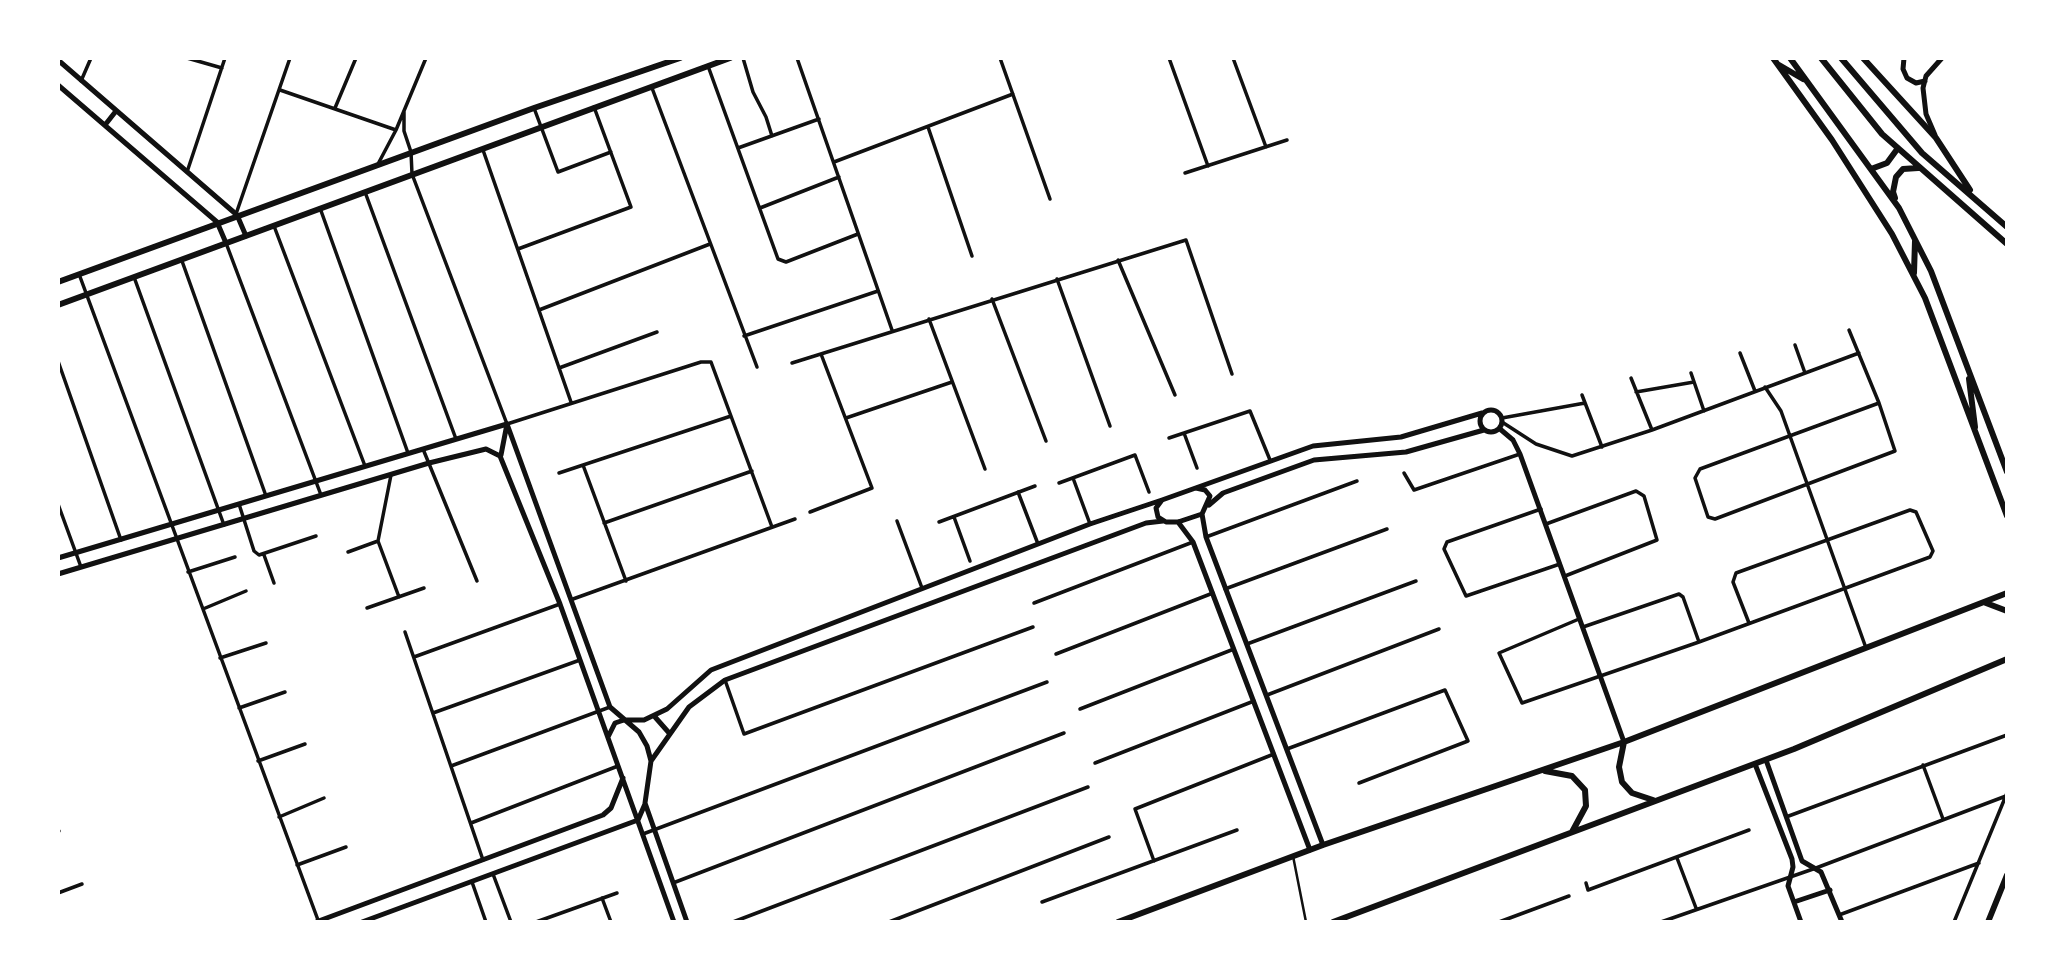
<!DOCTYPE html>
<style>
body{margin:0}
#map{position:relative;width:2065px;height:980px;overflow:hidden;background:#fff;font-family:"Exo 2",sans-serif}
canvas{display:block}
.frame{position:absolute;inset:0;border:60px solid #fff;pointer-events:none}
</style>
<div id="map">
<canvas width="2065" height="980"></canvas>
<div class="frame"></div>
</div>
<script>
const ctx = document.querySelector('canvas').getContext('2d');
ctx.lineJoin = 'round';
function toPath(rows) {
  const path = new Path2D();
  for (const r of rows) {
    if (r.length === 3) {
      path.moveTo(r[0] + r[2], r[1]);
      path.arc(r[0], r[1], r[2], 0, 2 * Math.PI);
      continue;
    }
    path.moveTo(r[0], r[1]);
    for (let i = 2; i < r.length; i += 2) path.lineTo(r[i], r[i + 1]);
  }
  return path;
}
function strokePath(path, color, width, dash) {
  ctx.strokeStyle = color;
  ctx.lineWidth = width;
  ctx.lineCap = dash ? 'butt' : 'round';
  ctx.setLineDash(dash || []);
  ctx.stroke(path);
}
strokePath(toPath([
 [1293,856,1306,922]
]), '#111', 2.5);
strokePath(toPath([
 [187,58,222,68],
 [743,58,753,92,766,117,772,136],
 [797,58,892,330],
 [1000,58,1050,199],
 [1169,58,1208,166],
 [1233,58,1266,147],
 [708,66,778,259,786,262,858,234],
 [81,81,91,58],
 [652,88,757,367],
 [280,90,396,130],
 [335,108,356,58],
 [534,108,558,172,611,152],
 [404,111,404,131,411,152,412,174,507,424,701,362,711,362,772,527],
 [928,127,972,256],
 [738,148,819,119],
 [483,150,571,402],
 [834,162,1013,94],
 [378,164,396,130,426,58],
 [187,172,225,58],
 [1185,173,1287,140],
 [365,192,456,439],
 [320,208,408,453],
 [760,208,839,177],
 [236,214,290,58],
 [274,226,365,466],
 [226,243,321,495],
 [518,249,631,207,594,107],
 [1118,260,1175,395],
 [182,261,266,496],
 [79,274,318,920],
 [134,277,224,525],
 [1057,279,1110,426],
 [992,299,1046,441],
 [539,310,710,244],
 [929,319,985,469],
 [1849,330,1879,403,1895,451,1715,519,1708,517,1695,478,1700,469,1879,403],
 [744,336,878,291],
 [1795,345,1805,373],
 [1740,353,1755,391],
 [58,361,121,540],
 [792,363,1186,240,1232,374],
 [559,368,657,332],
 [1691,373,1704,411],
 [1631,378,1652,430],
 [1765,387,1781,411,1866,648],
 [1636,392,1694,382],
 [1582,395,1602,447],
 [846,418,952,382],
 [1502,418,1585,403],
 [1502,422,1536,444,1572,456,1652,430,1859,353],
 [1184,433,1197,468],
 [1169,438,1250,411,1270,460],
 [423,449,477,581],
 [583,465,626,581],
 [559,473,731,416],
 [1404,473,1414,490,1520,454],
 [391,475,378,541,399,597],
 [1073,478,1090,524],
 [1059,483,1135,455,1149,492],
 [1018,492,1038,544],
 [58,504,81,567],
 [239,504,254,551,259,555,316,536],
 [1541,509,1447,542,1444,549,1466,596,1560,564],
 [810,512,872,488,821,354],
 [954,517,970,561],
 [897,521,922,588],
 [939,522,1035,486],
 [604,523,752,471],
 [1546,524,1636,491,1644,496,1657,540,1565,576],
 [1206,537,1357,481],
 [348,552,378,541],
 [264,555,274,583],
 [188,572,235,557],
 [1225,589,1387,529],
 [573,599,795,519],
 [1034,603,1193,542],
 [367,608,424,588],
 [203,609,246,591],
 [1579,619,1499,653,1522,703,1699,642,1930,557,1933,551,1916,512,1910,510,1736,573,1733,582,1749,623],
 [1583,627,1679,594,1683,597,1699,642],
 [405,632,483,860],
 [1247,644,1416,581],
 [1056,654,1213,593],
 [414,657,560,604],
 [220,658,266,643],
 [725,680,744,734,1033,627],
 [1267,695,1439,629],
 [239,708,285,692],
 [1080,709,1234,649],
 [433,713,580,660],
 [1287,749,1445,690,1468,741,1359,783],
 [258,761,305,744],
 [1095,763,1254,701],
 [1923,765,1943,819],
 [451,766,610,707],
 [279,817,324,798],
 [1786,817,2007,735],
 [471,823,618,766],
 [58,831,59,831],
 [643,834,1047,682],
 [1677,858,1696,908],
 [1154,861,1135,809,1274,754],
 [297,865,346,847],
 [493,874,511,922],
 [472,882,486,922],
 [673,883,1064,733],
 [1586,883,1588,890,1749,830],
 [58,893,82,884],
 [602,898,611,922],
 [1042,902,1237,830],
 [1839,915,1979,863],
 [536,922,617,893],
 [733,922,1088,787],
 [889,922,1109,837],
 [1499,922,1569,896],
 [1661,922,1816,868,2006,796],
 [1954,922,2007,793]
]), '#111', 3.5);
strokePath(toPath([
 [1904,58,1903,69,1907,78,1916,83,1925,81],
 [58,60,237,215,246,236],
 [58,85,217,222,226,243],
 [105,125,116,111],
 [1935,135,1926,114,1923,88,1926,76,1942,58],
 [1491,421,11],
 [507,424,610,707,639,732,647,746,651,761,645,803,687,922],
 [1500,429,1513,440,1520,454,1624,742],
 [501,455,507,424],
 [500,456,560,604,674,922],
 [1196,488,1205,490,1210,496,1202,514,1178,522,1166,522,1158,517,1156,508,1162,500,1313,446,1401,437,1482,413],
 [1209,505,1223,493,1314,460,1406,452,1484,430],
 [1202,514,1206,537,1323,845],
 [1178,522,1193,542,1310,850],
 [58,558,507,424],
 [58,574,429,463,486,449,500,456],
 [655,717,670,734],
 [608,737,615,723,624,720,644,720,667,709,711,670,1090,524,1162,500],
 [1766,760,1802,861,1821,872,1842,922],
 [651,761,689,707,725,680,1146,523,1163,521],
 [1755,764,1792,859,1793,867,1788,886,1801,922],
 [1794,902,1830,890],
 [316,922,603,815,611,808,623,778],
 [362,922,638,820,645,804]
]), '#111', 5);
strokePath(toPath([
 [1773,58,1832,140,1892,234,1925,298,2007,516],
 [1790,58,1899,208,1931,271,2007,472],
 [1821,58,1882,134,2007,244],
 [1841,58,1922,153,2007,227],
 [1863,58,1936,138,1970,190],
 [1779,65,1803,79],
 [1871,169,1887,163,1898,148],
 [1895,198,1893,192,1896,177,1903,169,1918,168],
 [1914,273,1915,241],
 [58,282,534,108,680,58],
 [58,305,730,58],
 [1969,379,1975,427],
 [1986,603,2007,611],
 [1624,742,1619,767,1622,782,1632,793,1653,800],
 [1545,771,1572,776,1585,790,1586,806,1572,832],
 [1118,922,1323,845,1624,742,2007,593],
 [1333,922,1794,749,2007,659],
 [1988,922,2007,875]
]), '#111', 6);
</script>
